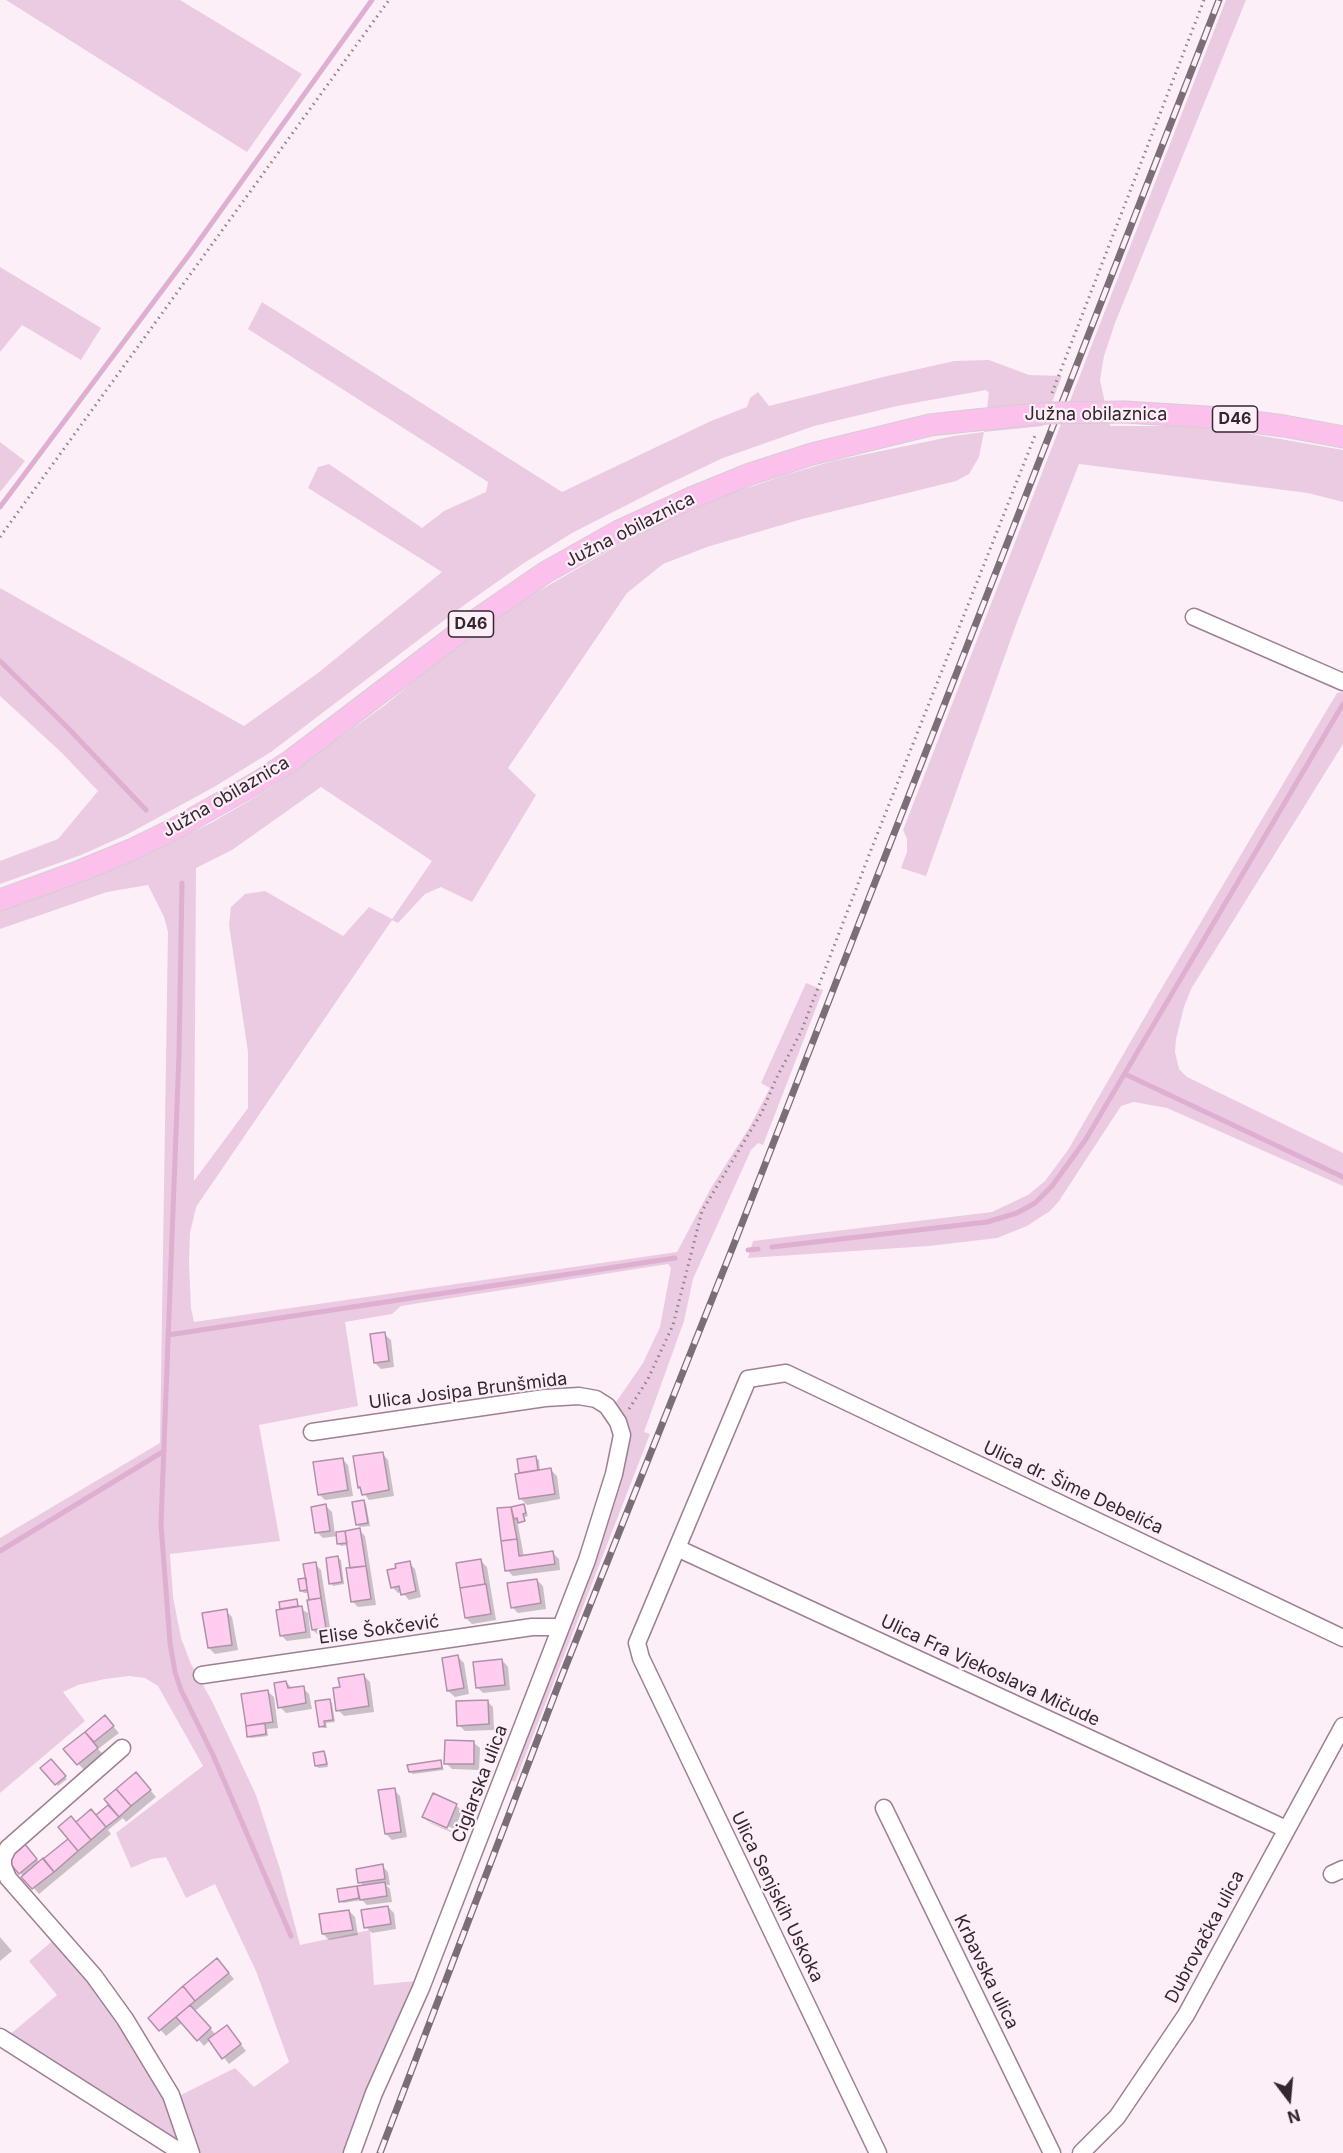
<!DOCTYPE html>
<meta charset="utf-8">
<style>
body{margin:0}
#map{position:relative;width:1343px;height:2153px;overflow:hidden;background:#fdeff8;font-family:Inter,sans-serif}
canvas{display:block}
.north{position:absolute;left:1259px;top:2069px;width:60px;height:60px;-webkit-text-stroke:4px #fdeff8;paint-order:stroke;rotate:164deg;font-size:16px;font-weight:700;line-height:24px;text-align:center;color:#342730}
.north::after{content:'';display:block;margin:auto;width:21px;height:27px;background:#342730;clip-path:polygon(50% 0,100% 100%,50% 72%,0 100%)}
</style>
<div id="map">
<canvas width="1343" height="2153"></canvas>
<div class="north">N</div>
</div>
<script>
const ctx = document.querySelector('canvas').getContext('2d');
ctx.lineJoin = 'round';
function fill(path, color) {
  ctx.fillStyle = color;
  ctx.fill(path, 'evenodd');
}
function toPath(rows) {
  const path = new Path2D();
  for (const r of rows) {
    path.moveTo(r[0], r[1]);
    for (let i = 2; i < r.length; i += 2) path.lineTo(r[i], r[i + 1]);
  }
  return path;
}
function strokePath(path, color, width, dash) {
  ctx.strokeStyle = color;
  ctx.lineWidth = width;
  ctx.lineCap = dash ? 'butt' : 'round';
  ctx.setLineDash(dash || []);
  ctx.stroke(path);
}
function label(font, color, halo, rows, align = 'center') {
  ctx.font = font + ' Inter,sans-serif';
  ctx.lineWidth = 4.5;
  ctx.setLineDash([]);
  ctx.textBaseline = 'middle';
  ctx.strokeStyle = halo;
  ctx.fillStyle = color;
  for (const [text, x, y, turn = 0] of rows) {
    ctx.save();
    ctx.translate(x, y);
    ctx.rotate((+turn || 0) * Math.PI / 180);
    ctx.textAlign = isNaN(turn) ? turn : align;
    if (halo) ctx.strokeText(text, 0, 0);
    ctx.fillText(text, 0, 0);
    ctx.restore();
  }
}
fill(toPath([
 [6,0,180,0,302,74,247,152],
 [1226,0,1246,0,1115,323,1104,356,1100,380,1110,426,1171,426,1223,429,1343,450,1343,502,1308,493,1079,464,1017,622,926,876,901,868,907,852,907,839,903,830],
 [0,267,101,328,81,360,22,325,0,352],
 [262,302,562,492,711,421,747,407,750,398,758,392,769,406,883,377,954,361,989,360,1029,375,1062,376,1043,426,984,432,979,457,969,474,956,481,802,519,707,547,663,564,627,593,508,768,536,795,472,902,441,887,425,894,398,923,392,920,196,1207,190,1233,189,1263,191,1308,194,1322,677,1252,711,1188,749,1128,770,1088,761,1083,806,983,823,990,763,1145,758,1143,751,1150,693,1279,684,1321,644,1432,650,1434,515,1782,507,1778,615,1481,614,1405,643,1363,660,1327,671,1268,668,1264,401,1306,392,1314,345,1322,358,1406,259,1425,280,1541,170,1554,173,1597,181,1638,191,1664,212,1701,256,1795,281,1872,300,1945,370,1930,374,1985,416,1981,347,2153,196,2153,175,2098,235,2068,254,2087,289,2062,256,1971,215,1884,186,1898,166,1857,152,1859,131,1868,116,1833,203,1766,158,1686,145,1678,129,1676,105,1679,78,1685,63,1692,85,1721,0,1793,0,1538,160,1443,168,932,164,917,148,885,107,892,0,929,0,907,154,850,211,823,269,789,385,705,468,637,525,599,646,529,718,498,785,475,833,461,954,436,984,432,989,393,986,390,897,406,814,426,723,458,664,486,572,533,524,563,467,603,271,752,214,787,128,834,81,855,0,884,0,861,58,839,98,791,62,753,0,696,0,588,244,726,318,673,442,572,308,488,318,467,329,464,422,528,444,511,486,492,488,482,248,329],
 [321,787,432,861,392,919,369,907,343,936,265,891,245,894,231,907,229,925,248,1052,248,1108,194,1181,196,868,232,850],
 [0,442,25,461,0,492],
 [1343,692,1343,744,1191,989,1184,1007,1176,1039,1175,1052,1179,1069,1187,1077,1343,1153,1343,1186,1167,1108,1134,1102,1121,1106,1059,1201,1050,1211,1027,1226,997,1238,929,1246,748,1258,753,1241,992,1212,1028,1195,1045,1181,1068,1150,1157,996,1337,693],
 [56,1938,156,2075,183,2147,8,2036,57,1995,29,1961]
]), '#ebcbe1');
fill(toPath([
 [384,1334,391,1340,394,1367,381,1369,375,1363],
 [382,1453,388,1460,394,1496,369,1500,359,1487],
 [536,1458,539,1460,540,1471,551,1470,557,1476,560,1499,527,1505,521,1499,523,1474,521,1472],
 [342,1459,348,1465,353,1496,325,1500,319,1494],
 [364,1502,366,1504,370,1526,360,1527,357,1524],
 [326,1506,332,1512,335,1534,359,1530,365,1536,376,1605,358,1607,352,1601,352,1569,348,1545,341,1546,339,1544,338,1536,323,1538,317,1532],
 [524,1506,528,1516,525,1517,525,1520,519,1522,517,1520,524,1557,553,1553,559,1559,560,1570,513,1576,507,1570,511,1508],
 [338,1558,341,1560,344,1584,333,1586,331,1583],
 [481,1561,487,1567,496,1620,472,1624,466,1618,458,1565],
 [409,1563,415,1569,421,1597,409,1600,402,1592,398,1593,392,1587],
 [315,1564,321,1570,331,1634,319,1636,313,1630,309,1593,304,1593,301,1591],
 [537,1580,543,1586,546,1609,518,1613,512,1607],
 [296,1601,299,1608,308,1613,311,1638,287,1641,281,1635,283,1610,281,1608],
 [226,1611,232,1617,238,1650,215,1654,209,1648],
 [458,1657,464,1663,469,1694,455,1697,448,1691],
 [502,1660,508,1667,510,1690,483,1693,477,1687],
 [364,1676,370,1682,374,1712,344,1716,338,1710,341,1688],
 [286,1682,293,1689,303,1688,309,1694,312,1709,286,1713,280,1707],
 [267,1691,274,1697,278,1728,267,1729,268,1736,251,1738,249,1736],
 [330,1701,332,1703,335,1722,326,1723,327,1728,323,1728,320,1726],
 [487,1701,493,1707,494,1730,465,1731,459,1725],
 [105,1717,119,1733,98,1749,103,1754,84,1770,65,1749],
 [473,1742,480,1748,479,1770,452,1769,446,1763],
 [324,1752,326,1755,328,1767,319,1768,316,1766],
 [51,1761,67,1779,58,1786,42,1768],
 [440,1762,444,1770,413,1774,410,1772],
 [142,1780,156,1797,126,1822,123,1818,108,1830,111,1834,39,1894,8,1859,30,1851,40,1863,70,1839,77,1823,114,1812],
 [394,1790,400,1796,407,1837,392,1840,386,1834],
 [456,1805,462,1811,453,1833,430,1823,424,1817],
 [429,1819,455,1829,454,1832,429,1822],
 [382,1866,388,1872,390,1885,386,1885,390,1889,392,1902,367,1905,362,1900,343,1903,341,1901,339,1890,364,1886,360,1882],
 [388,1907,394,1913,396,1929,372,1933,366,1927],
 [349,1911,355,1917,358,1935,329,1940,323,1934],
 [0,1937,12,1951,0,1961],
 [223,1966,234,1979,195,2011,216,2035,232,2033,246,2051,229,2064,210,2040,204,2046,183,2022,166,2036,150,2018]
]), '#0003');
strokePath(toPath([
 [0,507,191,252,372,0],
 [0,661,67,727,146,810],
 [182,883,179,1054,161,1524,170,1643,175,1672,181,1690,213,1755,291,1936],
 [1125,1074,1343,1177],
 [772,1247,987,1222,1017,1213,1035,1203,1052,1186,1086,1139,1343,704],
 [748,1250,758,1249],
 [168,1335,675,1258],
 [0,1551,164,1451]
]), '#deafd0', 5);
const building = toPath([
 [385,1332,389,1361,374,1363,370,1334,385,1332],
 [383,1452,389,1490,362,1495,360,1487,358,1488,353,1456,383,1452],
 [536,1456,538,1470,519,1473,517,1459,536,1456],
 [343,1458,348,1490,318,1495,313,1462,343,1458],
 [551,1468,555,1494,519,1499,515,1474,551,1468],
 [364,1500,368,1523,356,1525,352,1502,364,1500],
 [326,1504,330,1531,315,1533,311,1507,326,1504],
 [524,1504,526,1513,523,1514,525,1521,518,1523,517,1518,514,1519,511,1507,524,1504],
 [511,1507,517,1539,501,1541,497,1508,511,1507],
 [360,1528,366,1566,350,1568,345,1531,360,1528],
 [345,1531,347,1543,337,1544,336,1532,345,1531],
 [517,1539,519,1556,553,1551,555,1564,505,1571,501,1541,517,1539],
 [338,1556,342,1582,329,1584,326,1558,338,1556],
 [481,1559,485,1584,460,1588,456,1563,481,1559],
 [410,1561,416,1591,401,1595,399,1586,391,1588,387,1570,396,1568,395,1564,410,1561],
 [316,1562,321,1598,309,1600,303,1564,316,1562],
 [366,1566,371,1599,351,1602,346,1568,366,1566],
 [306,1578,307,1590,300,1591,298,1579,306,1578],
 [537,1579,541,1603,511,1608,507,1583,537,1579],
 [486,1584,491,1614,465,1618,460,1588,486,1584],
 [321,1598,326,1628,312,1630,307,1600,321,1598],
 [297,1599,298,1606,280,1609,279,1602,297,1599],
 [302,1606,306,1632,280,1636,276,1610,302,1606],
 [227,1609,232,1645,208,1648,202,1613,227,1609],
 [458,1655,464,1688,447,1691,442,1658,458,1655],
 [502,1659,505,1685,476,1688,473,1662,502,1659],
 [364,1674,369,1706,336,1711,333,1688,340,1687,338,1678,364,1674],
 [286,1681,288,1688,304,1686,306,1703,278,1708,274,1683,286,1681],
 [268,1690,273,1722,246,1726,241,1694,268,1690],
 [330,1699,333,1720,324,1721,325,1726,319,1727,315,1701,330,1699],
 [488,1700,489,1724,457,1726,456,1701,488,1700],
 [105,1715,114,1726,94,1742,85,1732,105,1715],
 [265,1723,266,1734,247,1737,246,1726,265,1723],
 [85,1732,98,1748,77,1765,63,1749,85,1732],
 [445,1740,474,1741,474,1764,444,1764,445,1740],
 [324,1751,327,1764,315,1766,313,1753,324,1751],
 [51,1759,66,1776,55,1785,40,1768,51,1759],
 [441,1760,442,1768,409,1772,407,1765,441,1760],
 [136,1772,151,1790,131,1806,116,1789,136,1772],
 [395,1788,401,1832,385,1834,378,1790,395,1788],
 [116,1789,131,1806,119,1817,104,1799,116,1789],
 [433,1793,457,1804,447,1828,422,1817,433,1793],
 [108,1805,119,1817,106,1827,96,1815,108,1805],
 [91,1809,106,1827,91,1840,76,1822,91,1809],
 [71,1816,91,1840,78,1851,58,1827,71,1816],
 [68,1839,78,1851,54,1872,43,1859,68,1839],
 [24,1843,37,1859,19,1874,6,1859,24,1843],
 [43,1858,54,1872,32,1889,21,1877,43,1858],
 [383,1864,385,1879,358,1883,356,1869,383,1864],
 [385,1882,387,1896,360,1900,357,1886,385,1882],
 [357,1886,359,1898,339,1902,337,1889,357,1886],
 [388,1906,391,1924,364,1928,361,1910,388,1906],
 [349,1910,353,1930,322,1934,319,1914,349,1910],
 [217,1958,229,1973,195,2001,183,1986,217,1958],
 [183,1986,195,2001,159,2031,148,2018,183,1986],
 [190,2005,211,2028,197,2041,176,2017,190,2005],
 [227,2025,241,2044,222,2059,208,2039,227,2025]
]);
fill(building, '#fecdf0');
strokePath(building, '#b091a7', 1.5);
const minor = toPath([
 [1194,617,1343,682],
 [312,1432,545,1398,579,1396,596,1399,607,1406,618,1422,622,1435,614,1474,587,1560,421,1988,374,2093,352,2153],
 [677,1548,1286,1829],
 [202,1675,532,1627,561,1627],
 [122,1748,8,1848,3,1858,3,1866,8,1878,94,1976,125,2019,171,2095,191,2153],
 [884,1808,1052,2153],
 [1332,1874,1343,1869],
 [0,2037,182,2153],
 [878,2153,641,1658,637,1643,748,1379,786,1373,1343,1638],
 [1081,2153,1117,2117,1186,2015,1343,1726]
]);
const major = toPath([
 [1125,412,1223,418,1284,426,1343,437],
 [0,900,80,871,131,850,176,828,258,782,293,759,473,622,546,572,619,531,691,498,750,474,812,454,930,425,976,420]
]);
strokePath(minor, '#9e7f94', 19);
strokePath(major, '#d2cfd1', 23);
strokePath(toPath([
 [1052,393,1204,0],
 [0,537,389,0],
 [629,1409,648,1379,673,1325,702,1211,762,1112,777,1077,801,1032,871,850,1036,433]
]), '#8f828b', 3, [1.5, 4.5]);
strokePath(minor, '#fff', 16);
strokePath(major, '#fbc1ec', 21);
const rail = toPath([
 [380,2153,561,1678,734,1244,1219,0]
]);
strokePath(rail, '#7c6e77', 7);
strokePath(rail, '#fdeff8', 4.5, [14]);
const majorBridge = toPath([
 [976,420,1047,413,1125,412]
]);
strokePath(majorBridge, '#d2cfd1', 23, []);
strokePath(majorBridge, '#fbc1ec', 21);
for (const [x, y, w] of [
 [1235,419,45],
 [471,624,45]
]) {
  const box = new Path2D();
  box.roundRect(x - w / 2, y - 13, w, 26, 4.5);
  ctx.fillStyle = '#fdeff8';
  ctx.fill(box);
  strokePath(box, '#342730', 1.5);
}
label('bold 16px', '#342730', null, [
 ["D46",1235,419],
 ["D46",471,624]
]);
label('18px', '#342730', '#fdeff8', [
 ["Južna obilaznica",1096,415],
 ["Južna obilaznica",630,530,-27],
 ["Južna obilaznica",226,797,-30],
 ["Ulica Josipa Brunšmida",468,1391,-7],
 ["Ulica dr. Šime Debelića",1073,1488,25],
 ["Elise Šokčević",379,1630,-8],
 ["Ulica Fra Vjekoslava Mičude",990,1671,25],
 ["Ciglarska ulica",480,1784,-69],
 ["Ulica Senjskih Uskoka",777,1897,64],
 ["Dubrovačka ulica",1205,1937,-62],
 ["Krbavska ulica",986,1972,64]
]);
</script>
